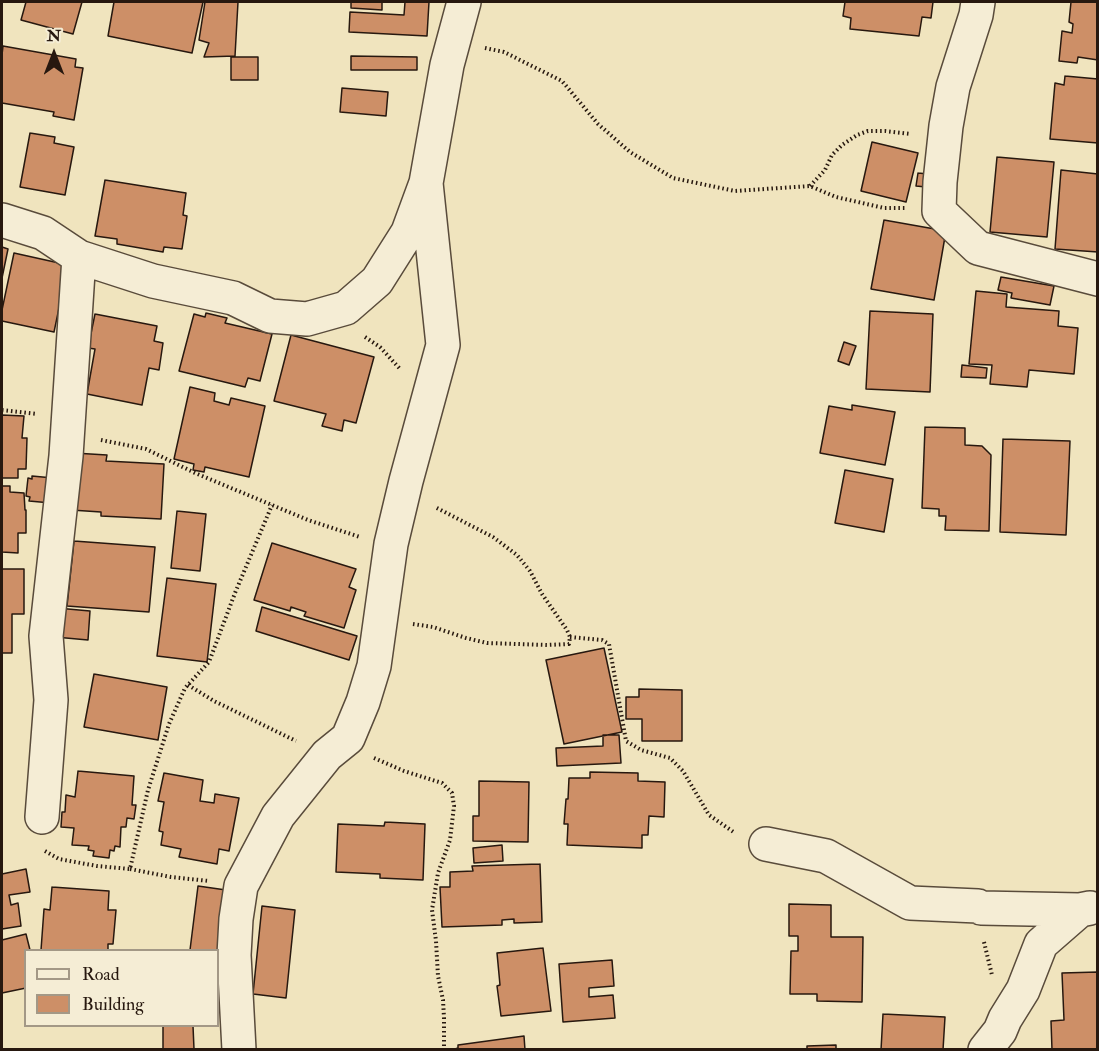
<!DOCTYPE html>
<style>
body{margin:0}
#map{position:relative;width:1099px;height:1051px;overflow:hidden;background:#f0e4be;font-family:"IM FELL Double Pica",serif}
canvas{display:block}
.frame{position:absolute;inset:0;border:3px solid #27180f;pointer-events:none}
.legend{position:absolute;left:24px;top:949px;width:195px;height:78px;box-sizing:border-box;background:#f5edd5;border:2px solid #a39886;margin:0;padding:8px 10px;list-style:none;font-size:18px;color:#27180f}
.legend li{display:flex;align-items:center;gap:12px;height:30px}
.legend b{width:30px;border:2px solid #a39886}
.north{position:absolute;left:24px;top:24px;width:60px;height:60px;-webkit-text-stroke:4px #f5edd5;paint-order:stroke;rotate:0deg;font-size:16px;font-weight:700;line-height:24px;text-align:center;color:#27180f}
.north::after{content:'';display:block;margin:auto;width:21px;height:27px;background:#27180f;clip-path:polygon(50% 0,100% 100%,50% 72%,0 100%)}
</style>
<div id="map">
<canvas width="1099" height="1051"></canvas>
<div class="frame"></div>
<ul class="legend">
<li><b style="height:8px;background:#f5edd5"></b>Road</li>
<li><b style="height:16px;background:#cd8f67"></b>Building</li>
</ul>
<div class="north">N</div>
</div>
<script>
const ctx = document.querySelector('canvas').getContext('2d');
ctx.lineJoin = 'round';
function fill(path, color) {
  ctx.fillStyle = color;
  ctx.fill(path, 'evenodd');
}
function toPath(rows) {
  const path = new Path2D();
  for (const r of rows) {
    path.moveTo(r[0], r[1]);
    for (let i = 2; i < r.length; i += 2) path.lineTo(r[i], r[i + 1]);
  }
  return path;
}
function strokePath(path, color, width, dash) {
  ctx.strokeStyle = color;
  ctx.lineWidth = width;
  ctx.lineCap = dash ? 'butt' : 'round';
  ctx.setLineDash(dash || []);
  ctx.stroke(path);
}
const building = toPath([
 [26,2,82,2,73,34,21,20,26,2],
 [114,2,203,2,192,53,108,36,114,2],
 [205,2,238,2,235,56,204,57,209,43,199,40,205,2],
 [351,2,382,2,382,10,351,8,351,2],
 [405,2,429,2,427,36,349,32,350,12,404,15,405,2],
 [845,2,933,2,931,18,922,17,919,36,850,29,851,18,843,16,845,2],
 [1071,2,1098,2,1098,60,1078,57,1077,63,1059,61,1062,31,1072,33,1073,24,1069,22,1071,2],
 [3,46,76,59,75,67,83,68,74,120,53,116,54,112,2,103,2,55,3,46],
 [351,56,417,57,417,70,351,70,351,56],
 [231,57,258,57,258,80,231,80,231,57],
 [1065,76,1098,79,1098,143,1050,139,1055,83,1064,85,1065,76],
 [342,88,388,92,386,116,340,112,342,88],
 [30,133,55,137,54,143,74,147,65,195,20,187,30,133],
 [872,142,918,153,906,202,861,191,872,142],
 [997,157,1054,162,1047,237,990,232,997,157],
 [1061,170,1098,174,1098,252,1055,249,1061,170],
 [918,173,928,174,926,187,916,186,918,173],
 [105,180,186,193,183,215,187,216,182,249,164,247,163,252,117,244,117,239,95,236,105,180],
 [884,220,946,231,934,300,871,289,884,220],
 [2,247,8,249,2,278,2,247],
 [14,253,68,265,54,332,2,321,2,310,14,253],
 [1001,277,1054,286,1050,305,1011,298,1012,293,998,290,1001,277],
 [976,291,1007,294,1006,307,1059,311,1058,326,1078,328,1074,374,1029,370,1027,387,990,384,992,365,969,364,976,291],
 [870,311,933,314,930,392,866,389,870,311],
 [206,313,227,318,225,323,272,334,260,381,248,378,245,387,179,371,194,314,205,317,206,313],
 [95,314,157,326,154,341,163,343,159,370,149,368,142,405,87,394,95,349,88,348,95,314],
 [291,335,374,357,356,423,344,420,342,431,322,426,326,414,274,401,291,335],
 [844,342,856,346,849,365,838,361,844,342],
 [962,365,987,368,986,378,961,377,962,365],
 [190,387,215,393,214,401,229,405,231,398,265,406,249,477,205,467,204,472,193,470,194,464,174,459,190,387],
 [852,405,895,412,885,465,820,453,829,406,852,410,852,405],
 [2,415,24,416,22,438,27,438,26,469,18,469,18,478,2,478,2,415],
 [925,427,965,428,965,445,982,446,991,455,989,531,945,530,946,516,939,516,939,509,922,508,925,427],
 [1003,439,1070,441,1066,535,1000,532,1003,439],
 [74,453,107,455,106,461,164,464,161,519,101,516,101,512,71,510,74,453],
 [845,470,893,479,884,532,835,523,845,470],
 [32,476,53,478,51,503,29,501,30,497,26,496,28,478,32,479,32,476],
 [2,486,10,486,10,492,24,493,25,510,26,510,26,533,18,533,18,553,2,552,2,486],
 [177,511,206,514,200,571,171,568,177,511],
 [74,541,155,547,149,612,67,606,74,541],
 [272,543,356,569,349,587,356,590,344,628,304,616,306,612,291,607,290,611,254,600,272,543],
 [2,569,24,569,24,614,12,614,12,653,2,653,2,569],
 [167,578,216,584,207,662,157,656,167,578],
 [262,607,357,636,349,660,256,631,262,607],
 [57,608,90,611,88,640,55,637,57,608],
 [604,648,622,732,564,744,546,660,604,648],
 [94,674,167,687,158,740,84,727,94,674],
 [639,689,682,690,682,741,642,741,642,719,626,719,626,697,639,697,639,689],
 [603,735,619,735,621,763,557,766,556,748,603,746,603,735],
 [78,771,134,776,132,805,136,805,134,819,127,818,126,827,121,827,120,847,115,846,114,851,110,850,109,858,93,856,94,851,88,850,89,846,72,845,74,828,61,827,62,812,65,812,66,795,75,797,78,771],
 [590,772,638,773,638,781,665,782,664,817,649,816,648,835,642,835,642,848,567,845,568,824,564,824,566,799,568,799,569,778,590,778,590,772],
 [164,773,203,780,200,801,214,803,215,794,239,798,229,851,219,849,217,864,179,857,181,849,161,845,163,832,159,831,164,802,158,801,164,773],
 [479,781,529,782,528,842,473,841,473,816,479,816,479,781],
 [385,822,425,824,423,880,380,878,380,874,336,872,338,824,384,826,385,822],
 [502,845,503,861,474,863,473,848,502,845],
 [540,864,542,922,514,923,514,919,502,920,502,925,442,927,440,887,450,887,450,872,473,871,472,866,540,864],
 [26,869,30,892,9,895,11,905,18,903,21,926,2,929,2,874,26,869],
 [198,886,226,890,218,954,218,950,190,950,198,886],
 [52,887,109,891,108,910,116,910,113,944,108,944,108,950,41,950,44,909,50,910,52,887],
 [789,904,831,905,831,937,863,937,862,1002,817,1001,817,994,790,994,791,951,798,951,798,936,789,936,789,904],
 [262,906,295,910,286,998,253,994,262,906],
 [26,934,30,950,26,950,26,988,2,993,2,940,26,934],
 [543,948,551,1011,501,1016,497,986,500,985,497,953,543,948],
 [612,960,614,986,589,988,589,997,613,995,615,1018,563,1022,559,964,612,960],
 [1098,972,1098,1050,1052,1050,1051,1021,1064,1020,1062,973,1098,972],
 [883,1014,945,1017,943,1050,881,1050,883,1014],
 [163,1026,193,1026,194,1049,163,1050,163,1026],
 [524,1036,525,1050,452,1050,458,1048,458,1045,524,1036],
 [836,1045,836,1050,807,1050,807,1046,836,1045]
]);
fill(building, '#cd8f67');
strokePath(building, '#27180f', 1.5);
const minor = toPath([
 [978,2,976,15,953,87,946,126,940,182,939,211,978,248,1098,279],
 [2,220,43,233,79,257,153,281,233,298,270,316,307,319,346,308,377,281,408,232,426,183,447,65,464,2],
 [42,817,51,700,46,636,66,456,79,257],
 [766,844,826,856,910,903,978,906,981,908,1080,910],
 [239,1050,234,955,236,919,241,886,278,816,327,755,348,738,363,702,374,666,391,544,406,481,443,345,426,183],
 [985,1050,1000,1031,1005,1019,1023,990,1041,944,1080,910,1090,908]
]);
strokePath(minor, '#594b3b', 36);
strokePath(toPath([
 [485,48,504,52,562,81,598,124,630,152,673,178,735,191,810,186,836,197,884,208,905,208],
 [810,186,825,170,832,155,842,145,857,135,868,131,885,131,911,134],
 [365,337,380,347,401,370],
 [2,410,37,414],
 [101,440,146,449,195,473,308,520,360,537],
 [413,624,433,627,466,638,487,643,547,645,569,644,570,637,567,630,542,594,530,571,517,555,493,537,435,507],
 [570,637,602,640,609,644,626,741,641,750,670,758,683,771,709,815,735,833],
 [188,685,214,701,296,741],
 [374,758,404,771,442,783,452,793,454,806,450,840,438,873,432,910,436,941,438,976,443,1000,444,1018,444,1050],
 [45,851,59,859,97,866,130,869,148,790,169,724,185,688,209,662,235,593,272,505],
 [130,869,171,877,209,881],
 [984,942,992,975]
]), '#27180f', 4, [1.5, 3]);
strokePath(minor, '#f5edd5', 33);
</script>
